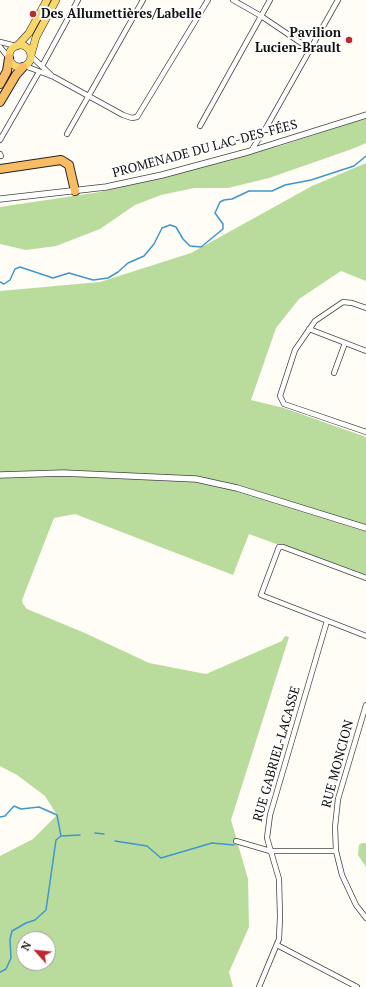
<!DOCTYPE html>
<meta charset="utf-8">
<style>
body{margin:0}
#map{position:relative;width:366px;height:987px;overflow:hidden;background:#fffdf5;font-family:"PT Serif",serif}
canvas{display:block}
.north{position:absolute;left:16px;top:931px;width:40px;height:40px;box-sizing:border-box;background:#fff;border:1px solid #a0a0a0;border-radius:50%;rotate:297deg;font-size:11px;font-weight:700;line-height:16px;text-align:center;color:#111}
.north::after{content:'';display:block;margin:auto;width:14px;height:18px;background:#c4262e;clip-path:polygon(50% 0,100% 100%,50% 72%,0 100%)}
</style>
<div id="map">
<canvas width="366" height="987"></canvas>
<div class="north">N</div>
</div>
<script>
const ctx = document.querySelector('canvas').getContext('2d');
ctx.lineJoin = 'round';
function fill(path, color) {
  ctx.fillStyle = color;
  ctx.fill(path, 'evenodd');
}
function toPath(rows) {
  const path = new Path2D();
  for (const r of rows) {
    if (r.length === 3) {
      path.moveTo(r[0] + r[2], r[1]);
      path.arc(r[0], r[1], r[2], 0, 2 * Math.PI);
      continue;
    }
    path.moveTo(r[0], r[1]);
    for (let i = 2; i < r.length; i += 2) path.lineTo(r[i], r[i + 1]);
  }
  return path;
}
function strokePath(path, color, width, dash) {
  ctx.strokeStyle = color;
  ctx.lineWidth = width;
  ctx.lineCap = dash ? 'butt' : 'round';
  ctx.setLineDash(dash || []);
  ctx.stroke(path);
}
function label(font, color, halo, rows, align = 'center') {
  ctx.font = font + ' "PT Serif",serif';
  ctx.lineWidth = 4;
  ctx.setLineDash([]);
  ctx.textBaseline = 'middle';
  ctx.strokeStyle = halo;
  ctx.fillStyle = color;
  for (const [text, x, y, turn = 0] of rows) {
    ctx.save();
    ctx.translate(x, y);
    ctx.rotate((+turn || 0) * Math.PI / 180);
    ctx.textAlign = isNaN(turn) ? turn : align;
    if (halo) ctx.strokeText(text, 0, 0);
    ctx.fillText(text, 0, 0);
    ctx.restore();
  }
}
fill(toPath([
 [366,118,366,143,352,149,269,178,228,188,194,188,161,195,135,205,100,229,56,246,26,250,0,244,0,207,100,192,280,146],
 [366,163,366,281,341,271,299,299,276,328,251,400,284,408,366,437,366,577,249,534,233,575,75,514,54,518,22,600,23,604,27,609,85,633,149,663,206,674,282,641,285,636,289,637,231,820,248,879,249,927,229,972,233,987,0,987,0,856,33,839,57,815,45,796,17,775,0,766,0,291,100,282,191,253,312,186],
 [24,939,48,939,48,963,24,963],
 [362,843,366,843,366,867,358,855,359,845]
]), '#b9dc9c');
strokePath(toPath([
 [0,282,4,284,10,280,15,269,20,267,53,278,69,273,93,280,108,278,118,272,128,263,144,256,154,244,162,228,170,225,176,227,183,239,190,246,201,247,223,229,223,224,215,213,220,202,224,200,232,199,249,191,272,191,285,185,311,180,354,166,366,156],
 [0,817,5,816,14,806,21,809,39,807,57,815,61,836],
 [95,833,104,834],
 [115,841,147,846,161,858,212,843,234,845],
 [0,972,6,969,11,958,10,939,12,931,26,923,35,920,46,910,56,840,61,836,80,835]
]), '#3f96cf', 1.5);
const minor = toPath([
 [233,0,261,16,310,49],
 [0,42,16,46],
 [0,47,9,58],
 [31,56,51,75],
 [25,66,54,77,123,115,132,118,137,117,208,0],
 [42,66,78,0],
 [200,126,270,0],
 [67,134,143,0],
 [0,140,39,72],
 [251,151,267,126,338,0],
 [0,154,1,156],
 [366,308,352,303,343,302,315,321,295,350,280,396,284,404,366,432],
 [309,329,366,351],
 [334,373,345,343],
 [366,578,283,547,279,547,261,595,366,636],
 [366,705,338,799,335,827,336,851,342,875,356,905,366,918],
 [236,841,270,851,336,851],
 [277,945,357,987],
 [259,987,279,939,280,917,279,879,267,838,270,815,327,621]
]);
const tertiary = toPath([
 [0,199,106,187,162,175,251,151,366,115],
 [0,475,63,473,196,479,237,488,366,528]
]);
const primary = toPath([
 [20,56,11],
 [17,46,29,33,47,0],
 [31,55,36,37,56,0]
]);
const trunk = toPath([
 [0,84,7,71,9,58],
 [0,102,16,75,23,67],
 [0,169,61,160,69,165,75,191]
]);
strokePath(minor, '#444', 6);
strokePath(tertiary, '#444', 7);
strokePath(primary, '#222', 8);
strokePath(trunk, '#222', 10);
strokePath(minor, '#fff', 4.5);
strokePath(tertiary, '#fff', 5.5);
strokePath(primary, '#f9d66b', 7);
strokePath(trunk, '#f7bc64', 8);
for (const [x, y, r, color] of [
 [33,14,4,"#c4262e"],
 [349,40,4,"#c4262e"]
]) {
  const dot = new Path2D();
  dot.arc(x, y, r, 0, 2 * Math.PI);
  ctx.fillStyle = color;
  ctx.fill(dot);
  strokePath(dot, '#fff', 1.5);
}
label('bold 13px', '#111', '#fff', [
 ["Des Allumettières/Labelle",41,14],
 ["Pavilion",341,33,"right"],
 ["Lucien-Brault",341,48,"right"]
], 'left');
label('13px', '#111', '#fff', [
 ["PROMENADE DU LAC-DES-FÉES",205,149,-15],
 ["RUE GABRIEL-LACASSE",277,754,-74],
 ["RUE MONCION",338,764,-75]
]);
</script>
